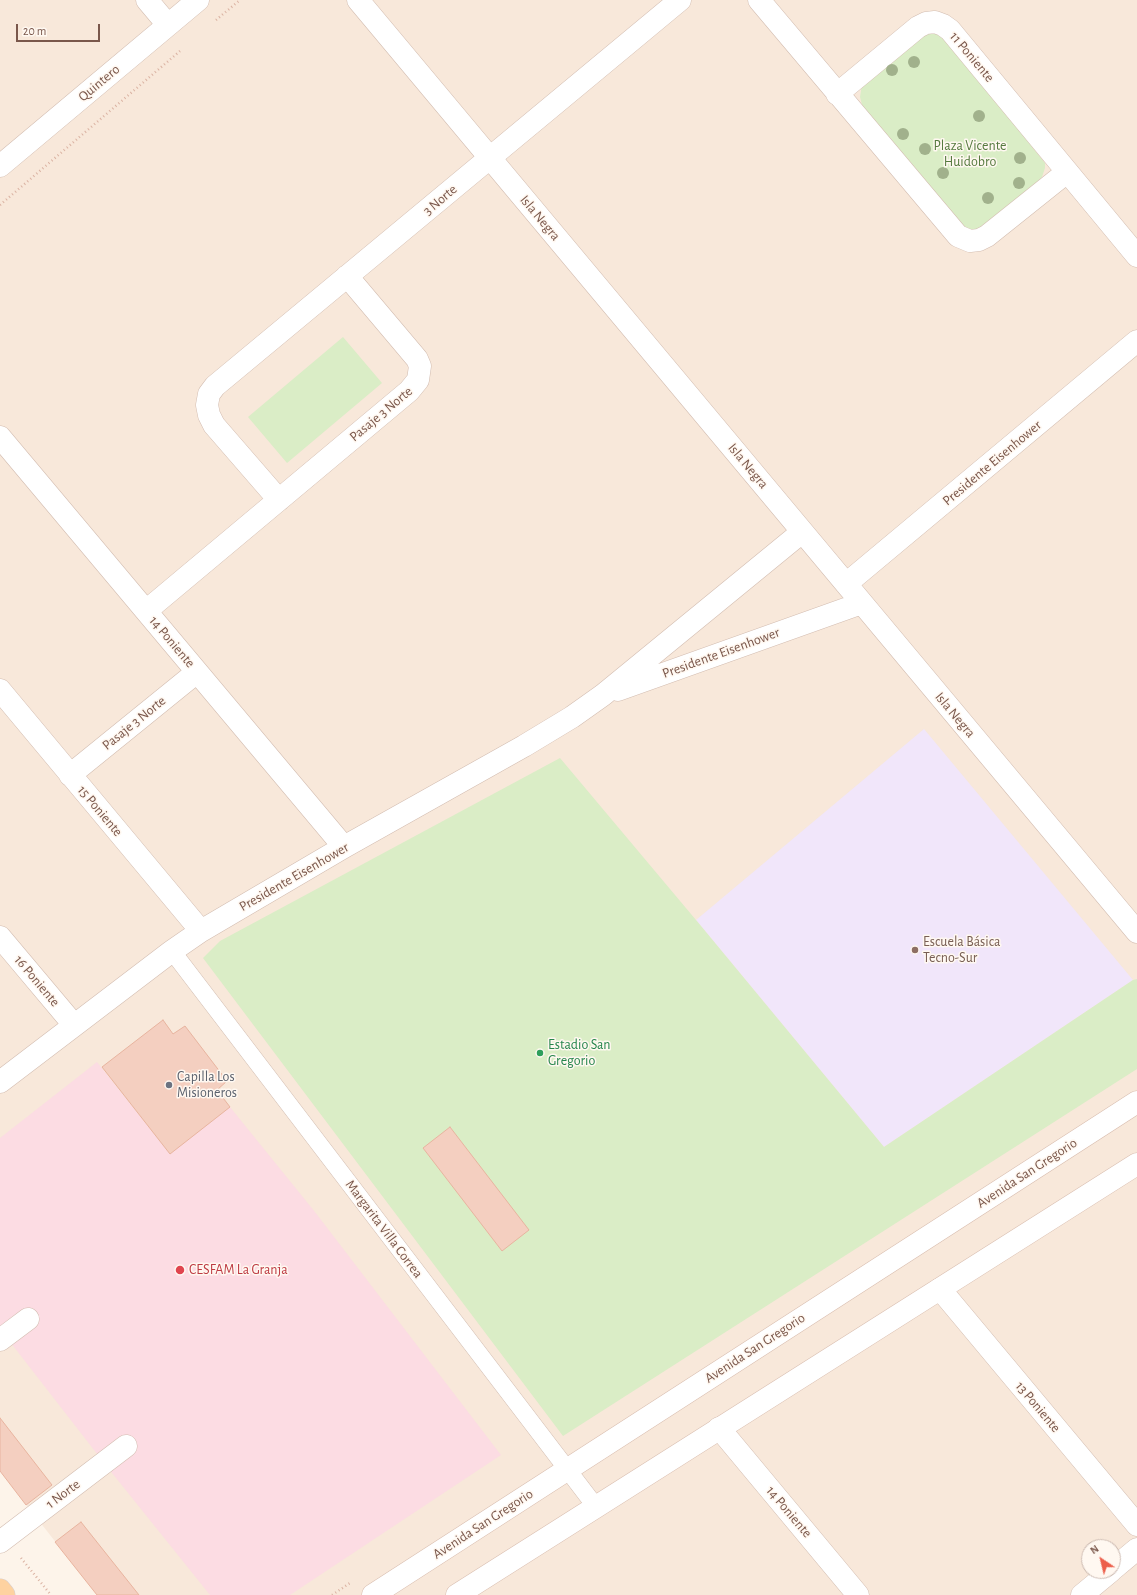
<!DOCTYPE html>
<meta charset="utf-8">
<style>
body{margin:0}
#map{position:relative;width:1137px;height:1595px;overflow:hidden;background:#fdf4ea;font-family:"Alegreya Sans",sans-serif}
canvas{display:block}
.north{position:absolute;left:1081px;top:1539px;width:40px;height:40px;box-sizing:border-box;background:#fff8f1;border:1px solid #cab8af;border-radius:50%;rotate:325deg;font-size:11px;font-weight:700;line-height:16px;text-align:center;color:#7a574b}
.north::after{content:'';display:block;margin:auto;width:14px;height:18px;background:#ec5e4a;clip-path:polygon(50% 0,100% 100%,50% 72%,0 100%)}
.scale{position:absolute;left:16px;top:24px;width:84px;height:18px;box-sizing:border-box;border:2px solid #7a574b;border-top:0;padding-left:5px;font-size:12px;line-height:14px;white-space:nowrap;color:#7a574b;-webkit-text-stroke:3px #fff8f1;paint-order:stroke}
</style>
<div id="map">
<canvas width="1137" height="1595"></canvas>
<div class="north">N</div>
<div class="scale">20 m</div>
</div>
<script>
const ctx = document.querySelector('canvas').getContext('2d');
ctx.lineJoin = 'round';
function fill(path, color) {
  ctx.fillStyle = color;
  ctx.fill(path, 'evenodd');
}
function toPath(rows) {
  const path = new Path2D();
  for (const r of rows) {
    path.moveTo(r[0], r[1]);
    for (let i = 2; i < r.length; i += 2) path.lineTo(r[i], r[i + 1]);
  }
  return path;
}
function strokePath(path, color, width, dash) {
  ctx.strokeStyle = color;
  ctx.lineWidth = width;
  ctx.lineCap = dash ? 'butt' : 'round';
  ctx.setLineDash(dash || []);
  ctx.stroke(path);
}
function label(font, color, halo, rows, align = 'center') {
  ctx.font = font + ' "Alegreya Sans",sans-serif';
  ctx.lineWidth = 3;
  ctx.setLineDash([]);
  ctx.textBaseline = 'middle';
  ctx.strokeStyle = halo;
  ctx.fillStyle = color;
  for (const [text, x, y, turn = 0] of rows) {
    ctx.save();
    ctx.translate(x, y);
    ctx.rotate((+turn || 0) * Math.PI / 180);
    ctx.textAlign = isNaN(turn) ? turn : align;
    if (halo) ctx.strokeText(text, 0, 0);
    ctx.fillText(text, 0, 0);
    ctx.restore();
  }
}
fill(toPath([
 [0,0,1137,0,1137,1595,97,1595,0,1471],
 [1089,1547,1113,1547,1113,1571,1089,1571]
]), '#f8e8da');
fill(toPath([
 [924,729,1133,980,884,1147,696,920]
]), '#f1e6fa');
fill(toPath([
 [97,1062,170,1154,230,1107,315,1212,501,1455,290,1595,210,1595,108,1468,0,1329,0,1138]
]), '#fcdce3');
fill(toPath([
 [938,32,950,44,1045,163,1045,168,1042,177,1034,186,982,228,976,230,966,230,955,220,862,105,860,97,862,84,925,33],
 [343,337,382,383,287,463,248,417],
 [560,758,696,920,884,1147,1133,980,1137,979,1137,1069,563,1436,203,958,220,941]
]), '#daedc6');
const building = toPath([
 [163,1020,173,1034,185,1026,227,1081,217,1090,230,1107,170,1154,102,1067,163,1020],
 [450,1127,529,1230,502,1251,423,1148,450,1127],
 [0,1418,52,1485,26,1505,0,1471,0,1418],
 [81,1522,139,1595,97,1595,55,1542,81,1522]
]);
fill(building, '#f4cfc0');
strokePath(building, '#e8b49f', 1);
const service = toPath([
 [172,951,596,1507]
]);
const minor = toPath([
 [147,0,168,25],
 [358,0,1137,932],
 [759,0,958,236,970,241,979,240,987,236,1067,172],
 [837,94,918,27,926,23,935,22,943,25,950,30,1137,256],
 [0,166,198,0],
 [0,437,344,847],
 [279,500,214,425,209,415,207,405,209,394,215,386,680,0],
 [846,584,1137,341],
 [146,611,409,391,418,380,420,366,417,359,347,276],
 [0,690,201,931],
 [618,690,862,603],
 [70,775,197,672],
 [0,937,74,1025],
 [0,1082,172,951,201,931,344,847,524,746,572,717,603,695,802,532],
 [940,1289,1137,1525],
 [0,1340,28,1319],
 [719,1428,858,1595],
 [0,1542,126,1446],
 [1113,1569,1137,1549],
 [1082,1595,1111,1571]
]);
const secondary = toPath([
 [373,1595,1137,1102],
 [457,1595,1137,1164]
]);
const primary = toPath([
 [0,1590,4,1595]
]);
strokePath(service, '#d3bdb1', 18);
strokePath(minor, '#d3bdb1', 23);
strokePath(secondary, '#d9beb0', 23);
strokePath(primary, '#dad0cd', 23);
strokePath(toPath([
 [216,20,240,0],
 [0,205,180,51],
 [21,1558,51,1595],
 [332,1595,350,1583]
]), '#dab2a2', 2.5, [1, 3]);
strokePath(service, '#fff', 17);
strokePath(minor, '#fff', 22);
strokePath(secondary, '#fff', 22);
strokePath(primary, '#fed2a0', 22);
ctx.fillStyle = '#a1b18c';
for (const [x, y] of [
 [914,62],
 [892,70],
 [979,116],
 [903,134],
 [925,149],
 [1020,158],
 [943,173],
 [1019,183],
 [988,198]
]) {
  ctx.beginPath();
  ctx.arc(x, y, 6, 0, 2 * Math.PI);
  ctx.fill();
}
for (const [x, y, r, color] of [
 [915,950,4,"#8d6e63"],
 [540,1053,4,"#2e9e5b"],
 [169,1085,4,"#6b7280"],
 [180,1270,5,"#e0444e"]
]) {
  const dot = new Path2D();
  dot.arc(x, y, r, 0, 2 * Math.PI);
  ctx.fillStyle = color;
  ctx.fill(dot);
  strokePath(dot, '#fff8f1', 1.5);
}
label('14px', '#7a574b', '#fff8f1', [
 ["11 Poniente",972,57,50],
 ["Quintero",99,83,-40],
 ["3 Norte",440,200,-40],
 ["Isla Negra",540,218,50],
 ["Pasaje 3 Norte",381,414,-40],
 ["Presidente Eisenhower",992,463,-40],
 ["Isla Negra",748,466,50],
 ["14 Poniente",172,642,50],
 ["Presidente Eisenhower",721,653,-20],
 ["Isla Negra",955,715,50],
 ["Pasaje 3 Norte",134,723,-39],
 ["15 Poniente",100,811,50],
 ["Presidente Eisenhower",294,877,-30],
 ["16 Poniente",37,981,50],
 ["Avenida San Gregorio",1027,1173,-33],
 ["Margarita Villa Correa",384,1229,53],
 ["Avenida San Gregorio",755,1348,-33],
 ["13 Poniente",1038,1407,50],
 ["1 Norte",63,1494,-37],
 ["14 Poniente",789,1512,50],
 ["Avenida San Gregorio",483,1524,-33]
]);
label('14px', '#567a3f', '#fff8f1', [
 ["Plaza Vicente",970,146],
 ["Huidobro",970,162]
]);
label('14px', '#785e54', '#fff8f1', [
 ["Escuela Básica",923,942],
 ["Tecno-Sur",923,958]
], 'left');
label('14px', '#27864d', '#fff8f1', [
 ["Estadio San",548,1045],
 ["Gregorio",548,1061]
], 'left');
label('14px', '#5b616d', '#fff8f1', [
 ["Capilla Los",177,1077],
 ["Misioneros",177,1093]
], 'left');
label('14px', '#be3a42', '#fff8f1', [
 ["CESFAM La Granja",189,1270]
], 'left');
</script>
